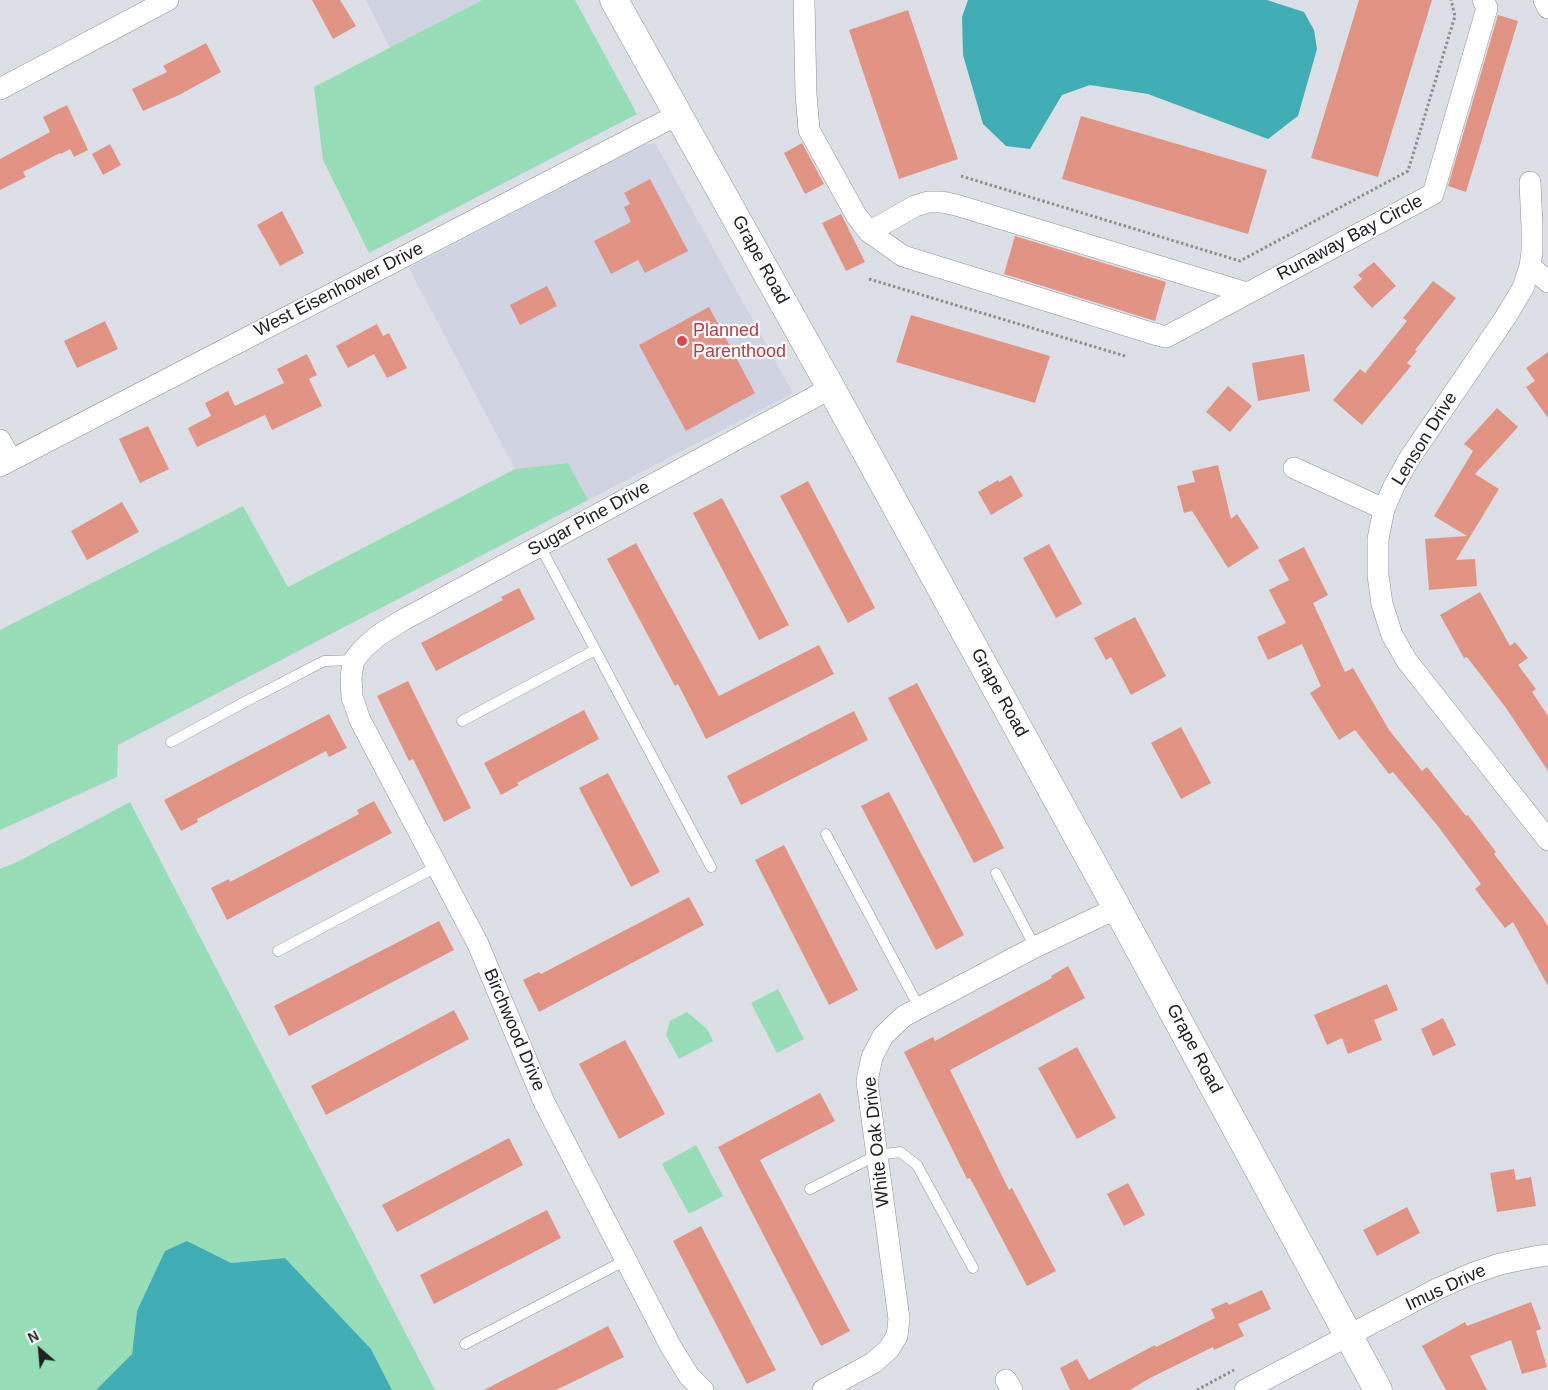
<!DOCTYPE html>
<style>
body{margin:0}
#map{position:relative;width:1548px;height:1390px;overflow:hidden;background:#dddfe7;font-family:Arial,sans-serif}
canvas{display:block}
.north{position:absolute;left:15px;top:1325px;width:50px;height:50px;-webkit-text-stroke:4px #fff;paint-order:stroke;rotate:333deg;font-size:14px;font-weight:700;line-height:20px;text-align:center;color:#202124}
.north::after{content:'';display:block;margin:auto;width:18px;height:22px;background:#202124;clip-path:polygon(50% 0,100% 100%,50% 72%,0 100%)}
</style>
<div id="map">
<canvas width="1548" height="1390"></canvas>
<div class="north">N</div>
</div>
<script>
const ctx = document.querySelector('canvas').getContext('2d');
ctx.lineJoin = 'round';
function fill(path, color) {
  ctx.fillStyle = color;
  ctx.fill(path, 'evenodd');
}
function toPath(rows) {
  const path = new Path2D();
  for (const r of rows) {
    path.moveTo(r[0], r[1]);
    for (let i = 2; i < r.length; i += 2) path.lineTo(r[i], r[i + 1]);
  }
  return path;
}
function strokePath(path, color, width, dash) {
  ctx.strokeStyle = color;
  ctx.lineWidth = width;
  ctx.lineCap = dash ? 'butt' : 'round';
  ctx.setLineDash(dash || []);
  ctx.stroke(path);
}
function label(font, color, halo, rows, align = 'center') {
  ctx.font = font + ' Arial,sans-serif';
  ctx.lineWidth = 4.5;
  ctx.setLineDash([]);
  ctx.textBaseline = 'middle';
  ctx.strokeStyle = halo;
  ctx.fillStyle = color;
  for (const [text, x, y, turn = 0] of rows) {
    ctx.save();
    ctx.translate(x, y);
    ctx.rotate((+turn || 0) * Math.PI / 180);
    ctx.textAlign = isNaN(turn) ? turn : align;
    if (halo) ctx.strokeText(text, 0, 0);
    ctx.fillText(text, 0, 0);
    ctx.restore();
  }
}
fill(toPath([
 [366,0,482,0,390,48],
 [655,143,793,393,588,500,568,463,515,469,409,268,643,145]
]), '#cfd3e2');
fill(toPath([
 [482,0,575,0,637,114,369,253,323,160,314,87],
 [568,463,588,500,118,745,117,777,0,830,0,630,243,506,288,587,515,469],
 [130,802,435,1390,392,1390,371,1349,285,1258,231,1263,187,1241,137,1311,132,1354,96,1390,0,1390,0,869,17,862],
 [778,989,804,1039,777,1053,751,1003],
 [687,1012,707,1029,713,1041,679,1059,666,1035,670,1021],
 [696,1145,723,1196,689,1214,662,1164]
]), '#96ddb8');
fill(toPath([
 [968,0,1267,0,1304,12,1314,30,1317,49,1298,116,1268,139,1148,94,1090,85,1062,95,1030,149,1006,146,983,124,963,55,962,17],
 [187,1241,231,1263,285,1258,371,1349,392,1390,96,1390,132,1354,137,1311,165,1251]
]), '#41aeb5');
fill(toPath([
 [312,0,340,0,356,26,333,39],
 [1359,0,1432,0,1378,177,1311,158],
 [908,10,958,159,899,179,849,30],
 [1498,15,1518,21,1466,192,1448,186],
 [206,43,221,72,179,95,143,111,132,89,167,72,163,66],
 [67,105,88,150,74,157,70,149,61,154,60,153,23,172,26,177,0,190,0,159,50,132,43,117],
 [1081,116,1267,170,1248,234,1062,179],
 [802,143,824,184,805,194,784,153],
 [110,144,121,165,103,175,92,154],
 [650,179,688,251,645,273,638,260,611,274,594,241,631,222,624,207,630,204,624,193],
 [282,211,304,253,280,266,257,225],
 [841,214,865,262,846,271,822,223],
 [1015,236,1166,282,1155,321,1004,274],
 [1374,262,1396,286,1372,308,1353,287,1362,279,1358,275],
 [1433,281,1456,298,1415,350,1417,351,1407,363,1411,366,1362,425,1333,400,1360,369,1365,373,1407,321,1403,318],
 [547,286,557,306,520,325,510,305],
 [709,307,755,393,686,431,639,345],
 [911,315,1050,356,1035,403,896,362],
 [105,321,118,349,77,368,64,341],
 [377,324,383,336,389,333,407,368,387,378,374,354,348,368,336,346],
 [1548,352,1548,418,1526,387,1535,381,1526,368],
 [307,354,317,375,309,379,322,406,272,430,265,415,197,447,188,428,211,416,205,403,228,391,235,406,284,383,277,369],
 [1304,354,1310,391,1258,401,1252,363],
 [1228,386,1252,406,1230,432,1206,412],
 [1497,408,1518,427,1475,474,1499,489,1456,560,1475,559,1477,586,1429,590,1425,539,1467,536,1434,516,1473,451,1464,444],
 [148,426,169,469,140,483,119,439],
 [1218,465,1231,519,1237,514,1259,548,1228,568,1192,511,1184,513,1177,486,1195,482,1192,471],
 [1011,475,1023,496,991,515,978,492,998,480,999,482],
 [808,481,875,608,848,623,780,496],
 [722,498,789,625,759,640,693,513],
 [122,502,139,532,87,560,71,531],
 [636,543,719,696,819,645,834,674,706,739,678,684,675,686,607,559],
 [1049,544,1082,604,1056,618,1023,558],
 [1304,547,1328,595,1313,603,1345,672,1353,668,1389,730,1422,771,1427,767,1466,816,1468,815,1496,852,1494,854,1543,918,1548,927,1548,986,1513,922,1505,928,1475,889,1481,884,1437,825,1393,772,1389,774,1355,730,1339,740,1310,693,1321,686,1302,644,1268,660,1257,637,1286,623,1269,590,1289,580,1278,560],
 [519,588,535,619,436,671,421,643,503,600,501,597],
 [1480,592,1510,646,1515,642,1528,658,1518,665,1536,689,1532,692,1548,716,1548,771,1506,708,1467,657,1464,658,1440,615],
 [1135,617,1166,676,1131,695,1111,657,1106,660,1094,638],
 [408,681,471,808,444,822,413,759,409,761,377,696],
 [917,683,1004,848,974,863,888,698],
 [584,710,599,739,517,783,519,785,501,795,484,763],
 [854,711,868,740,741,805,727,776],
 [329,714,347,748,329,757,326,751,197,819,198,822,181,831,164,800],
 [1181,727,1211,783,1181,799,1151,743],
 [608,773,660,872,631,887,579,788],
 [889,792,964,935,936,950,861,806],
 [374,801,392,833,227,920,211,888,229,879,230,882,359,814,357,810],
 [784,845,858,990,829,1005,755,860],
 [689,897,704,925,539,1012,523,980,539,972,541,974],
 [439,921,454,950,289,1036,274,1006],
 [1068,966,1085,998,950,1070,1009,1190,1012,1188,1056,1271,1027,1286,970,1178,967,1179,904,1052,933,1037,935,1041,1052,978,1051,976],
 [1387,984,1398,1010,1374,1020,1382,1040,1348,1054,1342,1038,1327,1045,1314,1015],
 [454,1010,469,1039,326,1115,311,1086],
 [1443,1018,1456,1045,1433,1056,1421,1029],
 [625,1040,665,1114,619,1139,579,1064],
 [1077,1047,1116,1118,1077,1139,1038,1068],
 [820,1093,835,1121,760,1160,850,1331,821,1346,718,1147],
 [509,1138,523,1165,397,1232,382,1205],
 [1514,1169,1516,1180,1531,1177,1536,1206,1497,1212,1490,1173],
 [1128,1183,1145,1215,1124,1226,1107,1194],
 [1407,1207,1420,1233,1377,1256,1363,1230],
 [547,1210,561,1238,434,1304,420,1275],
 [701,1226,776,1370,747,1384,673,1241],
 [1262,1290,1271,1309,1238,1324,1244,1336,1214,1350,1213,1347,1150,1378,1130,1390,1070,1390,1060,1368,1077,1359,1089,1380,1155,1345,1156,1347,1215,1318,1211,1309,1227,1302,1229,1305],
 [1531,1302,1541,1329,1536,1331,1547,1367,1522,1374,1511,1340,1470,1356,1487,1390,1446,1390,1422,1346,1465,1322,1467,1326],
 [608,1326,624,1357,556,1390,484,1390]
]), '#e29484');
const lane = toPath([
 [540,546,711,867],
 [462,721,595,650],
 [171,742,241,704,324,661,354,660],
 [826,834,920,1009],
 [996,873,1035,947],
 [278,951,438,866],
 [810,1189,877,1155,900,1152,917,1165,973,1268],
 [465,1344,626,1260]
]);
const street = toPath([
 [804,0,806,94,809,130,856,215,869,232,903,256,1151,333,1166,337,1433,194,1487,8,1483,0],
 [1544,0,1548,8],
 [0,89,168,0],
 [1530,182,1532,226,1532,252,1530,266,1523,288,1505,318,1409,459,1394,486,1384,509,1378,539,1378,575,1382,604,1392,635,1407,661,1548,840],
 [869,232,915,206,928,202,942,202,956,205,1247,293],
 [1530,266,1548,282],
 [0,440,11,460],
 [0,466,677,115],
 [1294,468,1384,509],
 [1006,1380,1012,1390],
 [703,1390,689,1376,671,1347,544,1102,478,944,360,720,352,697,351,676,354,660,364,648,379,635,403,620,831,388],
 [823,1390,873,1363,889,1349,897,1336,899,1319,867,1081,872,1057,883,1036,904,1016,1035,947,1117,908],
 [1245,1390,1437,1289,1471,1274,1500,1264,1534,1257,1548,1255]
]);
const secondary = toPath([
 [614,0,831,388,1117,908,1378,1390]
]);
strokePath(lane, '#8e9097', 11);
strokePath(street, '#8e9097', 22);
strokePath(secondary, '#8e9097', 29);
strokePath(toPath([
 [961,176,1240,261,1408,171,1455,16,1451,0],
 [869,279,1125,356],
 [1197,1390,1234,1370]
]), '#8c8e93', 3, [2.5, 2.5]);
strokePath(lane, '#fff', 10);
strokePath(street, '#fff', 21);
strokePath(secondary, '#fff', 28);
for (const [x, y, r, color] of [
 [682,341,6,"#e0444e"]
]) {
  const dot = new Path2D();
  dot.arc(x, y, r, 0, 2 * Math.PI);
  ctx.fillStyle = color;
  ctx.fill(dot);
  strokePath(dot, '#fff', 2);
}
label('18px', '#202124', '#fff', [
 ["Runaway Bay Circle",1350,238,-28],
 ["Grape Road",760,260,61],
 ["West Eisenhower Drive",339,290,-27],
 ["Lenson Drive",1425,439,-58],
 ["Sugar Pine Drive",589,519,-29],
 ["Grape Road",999,693,61],
 ["Birchwood Drive",514,1030,67],
 ["Grape Road",1194,1049,62],
 ["White Oak Drive",877,1142,-96],
 ["Imus Drive",1446,1288,-25]
]);
label('18px', '#be3a42', '#fff', [
 ["Planned",693,331],
 ["Parenthood",693,352]
], 'left');
</script>
